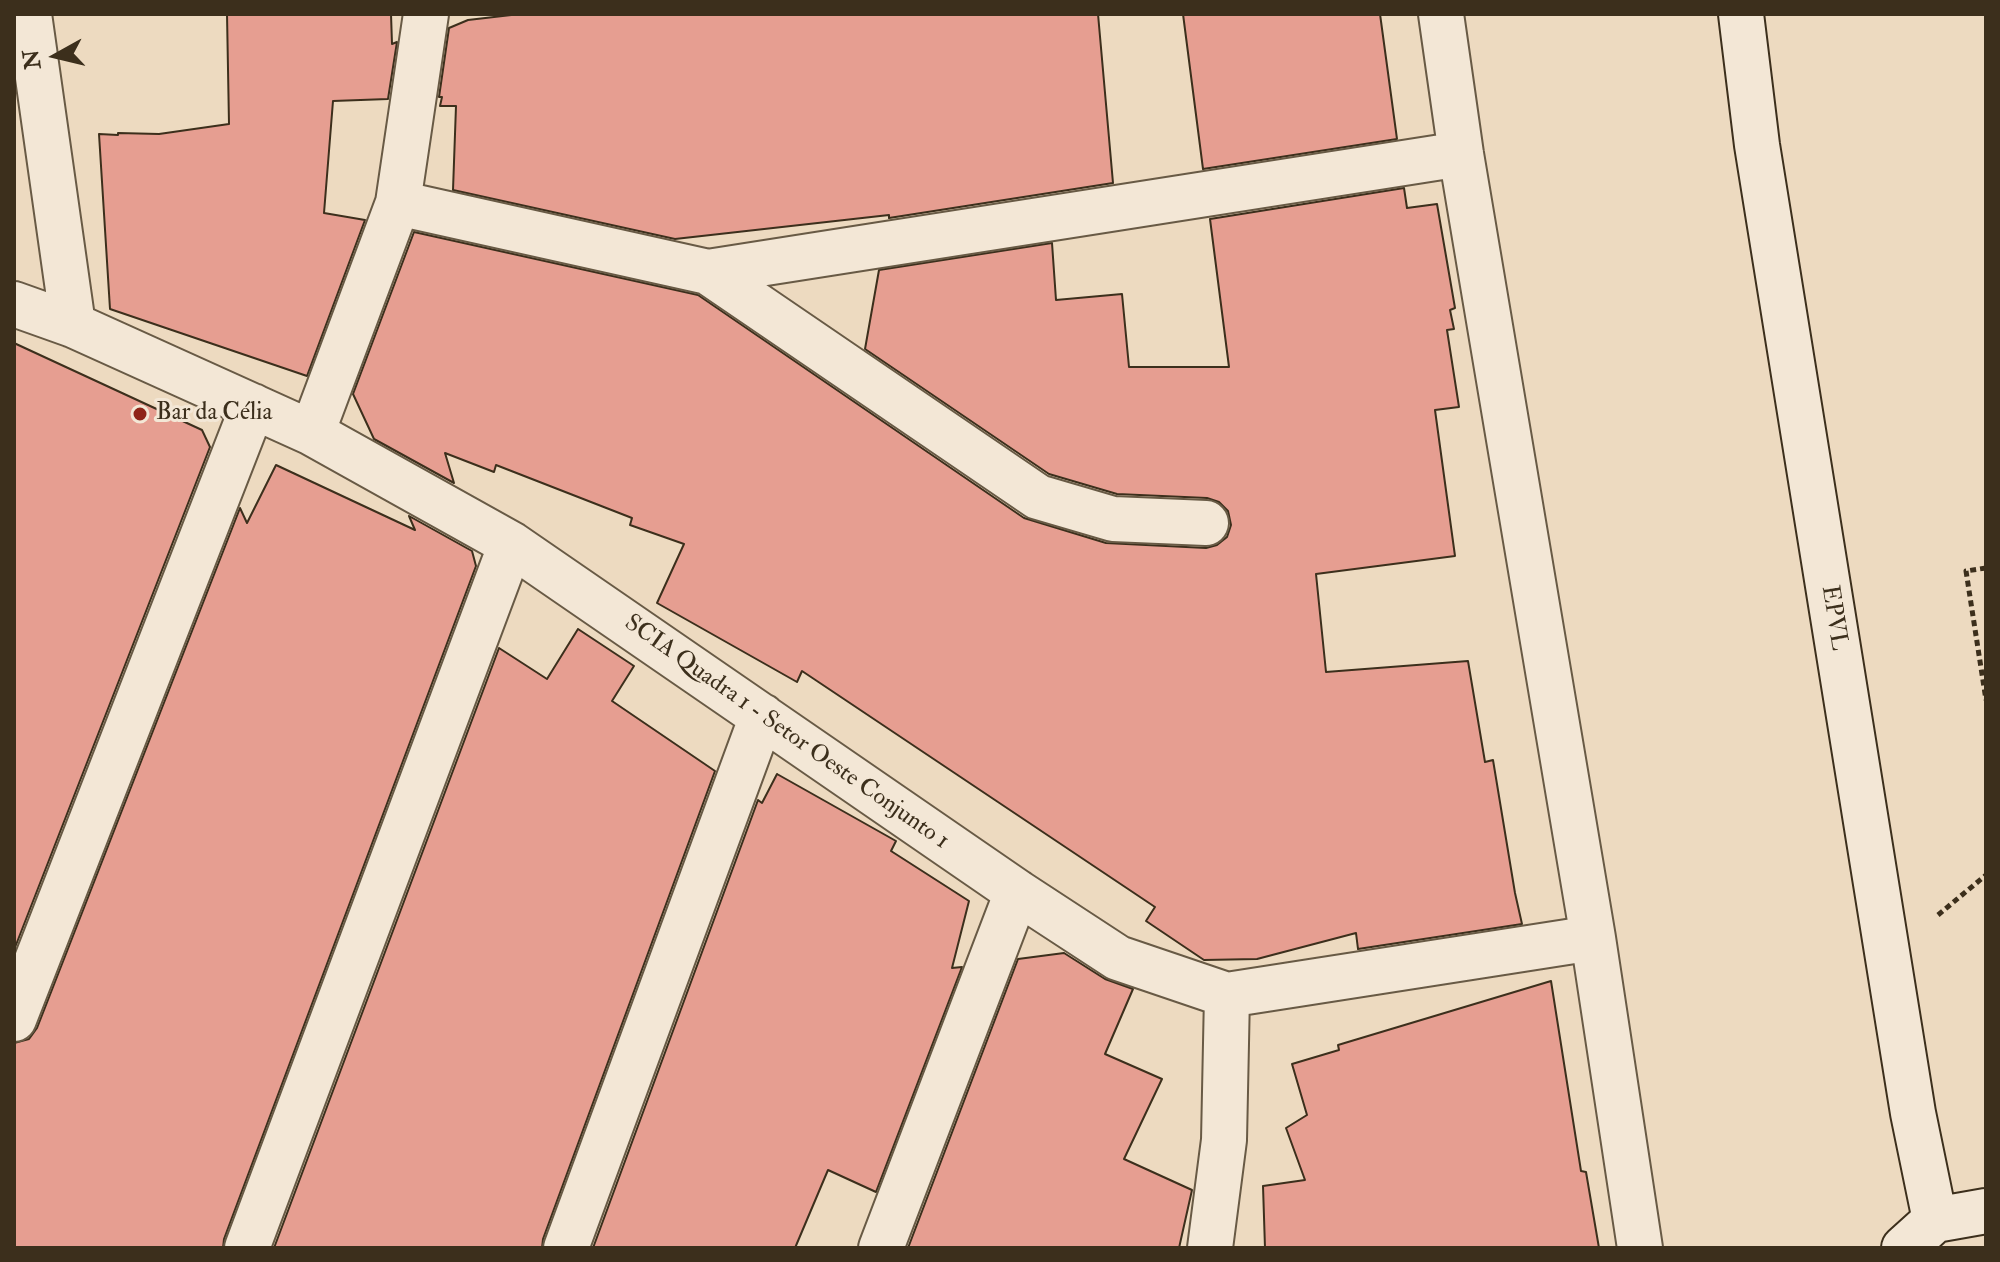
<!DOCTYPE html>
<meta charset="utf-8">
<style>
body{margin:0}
#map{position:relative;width:2000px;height:1262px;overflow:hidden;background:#eddac0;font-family:"IM FELL Double Pica",serif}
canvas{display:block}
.frame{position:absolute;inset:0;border:16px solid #3c2f1c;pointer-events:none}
.north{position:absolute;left:16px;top:16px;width:80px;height:80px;-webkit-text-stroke:6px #f3e7d6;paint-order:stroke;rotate:262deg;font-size:22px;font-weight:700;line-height:32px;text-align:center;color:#3c2f1c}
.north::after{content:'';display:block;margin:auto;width:28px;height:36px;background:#3c2f1c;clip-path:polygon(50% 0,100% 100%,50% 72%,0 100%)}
</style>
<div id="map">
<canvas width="2000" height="1262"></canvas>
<div class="frame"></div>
<div class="north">N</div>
</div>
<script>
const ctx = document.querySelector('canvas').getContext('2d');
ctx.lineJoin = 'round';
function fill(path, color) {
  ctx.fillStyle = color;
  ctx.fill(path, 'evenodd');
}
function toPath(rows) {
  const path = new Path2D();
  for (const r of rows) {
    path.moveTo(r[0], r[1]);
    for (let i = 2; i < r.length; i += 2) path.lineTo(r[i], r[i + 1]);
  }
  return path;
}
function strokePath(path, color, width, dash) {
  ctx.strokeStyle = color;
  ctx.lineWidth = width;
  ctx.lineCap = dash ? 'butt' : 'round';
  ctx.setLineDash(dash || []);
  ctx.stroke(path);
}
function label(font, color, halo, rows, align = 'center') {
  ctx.font = font + ' "IM FELL Double Pica",serif';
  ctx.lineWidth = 6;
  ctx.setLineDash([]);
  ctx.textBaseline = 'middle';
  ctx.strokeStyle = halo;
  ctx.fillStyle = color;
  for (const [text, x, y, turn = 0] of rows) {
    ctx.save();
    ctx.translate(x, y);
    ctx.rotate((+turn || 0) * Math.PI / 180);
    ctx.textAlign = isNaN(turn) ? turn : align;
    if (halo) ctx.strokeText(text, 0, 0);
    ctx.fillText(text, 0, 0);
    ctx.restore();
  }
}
const building = toPath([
 [227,14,391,14,392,44,397,42,388,99,333,101,324,213,365,220,307,376,110,309,99,134,118,135,118,133,159,134,229,124,227,14],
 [520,14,1098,14,1113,183,889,218,889,215,675,239,453,190,456,106,440,106,442,97,439,97,449,28,468,20,520,14],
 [1183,14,1380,14,1397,139,1203,169,1183,14],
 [1404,188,1407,208,1437,204,1455,308,1450,310,1454,329,1447,330,1459,407,1435,410,1455,556,1316,574,1326,672,1468,661,1485,762,1493,760,1515,893,1522,924,1358,949,1356,933,1257,959,1204,960,1146,921,1155,907,802,671,797,682,657,603,684,544,630,525,632,518,496,465,494,472,445,453,454,483,374,439,353,394,414,232,698,295,1024,518,1106,543,1206,548,1217,545,1227,537,1231,525,1228,511,1219,502,1207,498,1117,494,1049,474,865,349,879,270,1052,243,1056,300,1122,294,1129,367,1229,367,1210,219,1404,188],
 [14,343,202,430,210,447,14,950,14,343],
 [276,465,415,530,409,516,472,551,476,566,224,1239,223,1248,14,1248,14,1043,29,1039,37,1028,240,508,247,523,276,465],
 [578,629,634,666,612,701,715,771,543,1239,542,1248,274,1248,499,648,547,679,578,629],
 [777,774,896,841,891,851,969,901,952,968,962,967,876,1192,828,1170,795,1248,593,1248,758,800,762,803,777,774],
 [1064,953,1105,979,1133,989,1105,1054,1162,1079,1124,1159,1192,1190,1179,1248,908,1248,1018,959,1064,953],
 [1551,981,1581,1171,1586,1172,1599,1248,1265,1248,1263,1186,1305,1180,1286,1128,1307,1115,1292,1064,1339,1050,1338,1045,1551,981]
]);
fill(building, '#e69e91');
strokePath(building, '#3c2f1c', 2);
const street = toPath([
 [29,14,73,325],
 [1441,14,1461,154,1593,938,1640,1248],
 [398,203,708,272,1461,154],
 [708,272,1038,497,1113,519,1206,523],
 [14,304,73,325,312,433,511,544,1017,892,1118,958,1227,995,1593,938],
 [312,433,398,203,426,14],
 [14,1019,253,406],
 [247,1248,511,544],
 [566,1248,762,716],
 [881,1248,1017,892],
 [1210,1248,1224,1140,1227,995]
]);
const secondary = toPath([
 [1741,14,1757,145,1913,1113,1935,1220],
 [1904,1248,1935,1220,1986,1211]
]);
strokePath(street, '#685a45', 48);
strokePath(secondary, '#3c2f1c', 48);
strokePath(toPath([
 [1986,568,1966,571,1986,700],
 [1938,915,1986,875]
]), '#3c2f1c', 5, [6, 4]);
strokePath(street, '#f3e7d6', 44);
strokePath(secondary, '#f3e7d6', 44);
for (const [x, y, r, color] of [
 [140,414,8,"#8f2418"]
]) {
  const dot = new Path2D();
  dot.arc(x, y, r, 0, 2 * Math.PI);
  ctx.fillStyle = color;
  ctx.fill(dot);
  strokePath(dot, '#f3e7d6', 3);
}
label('24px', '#3c2f1c', '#f3e7d6', [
 ["Bar da Célia",156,414]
], 'left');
label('24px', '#3c2f1c', '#f3e7d6', [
 ["EPVL",1833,618,81],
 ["SCIA Quadra 1 - Setor Oeste Conjunto 1",786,733,35]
]);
</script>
